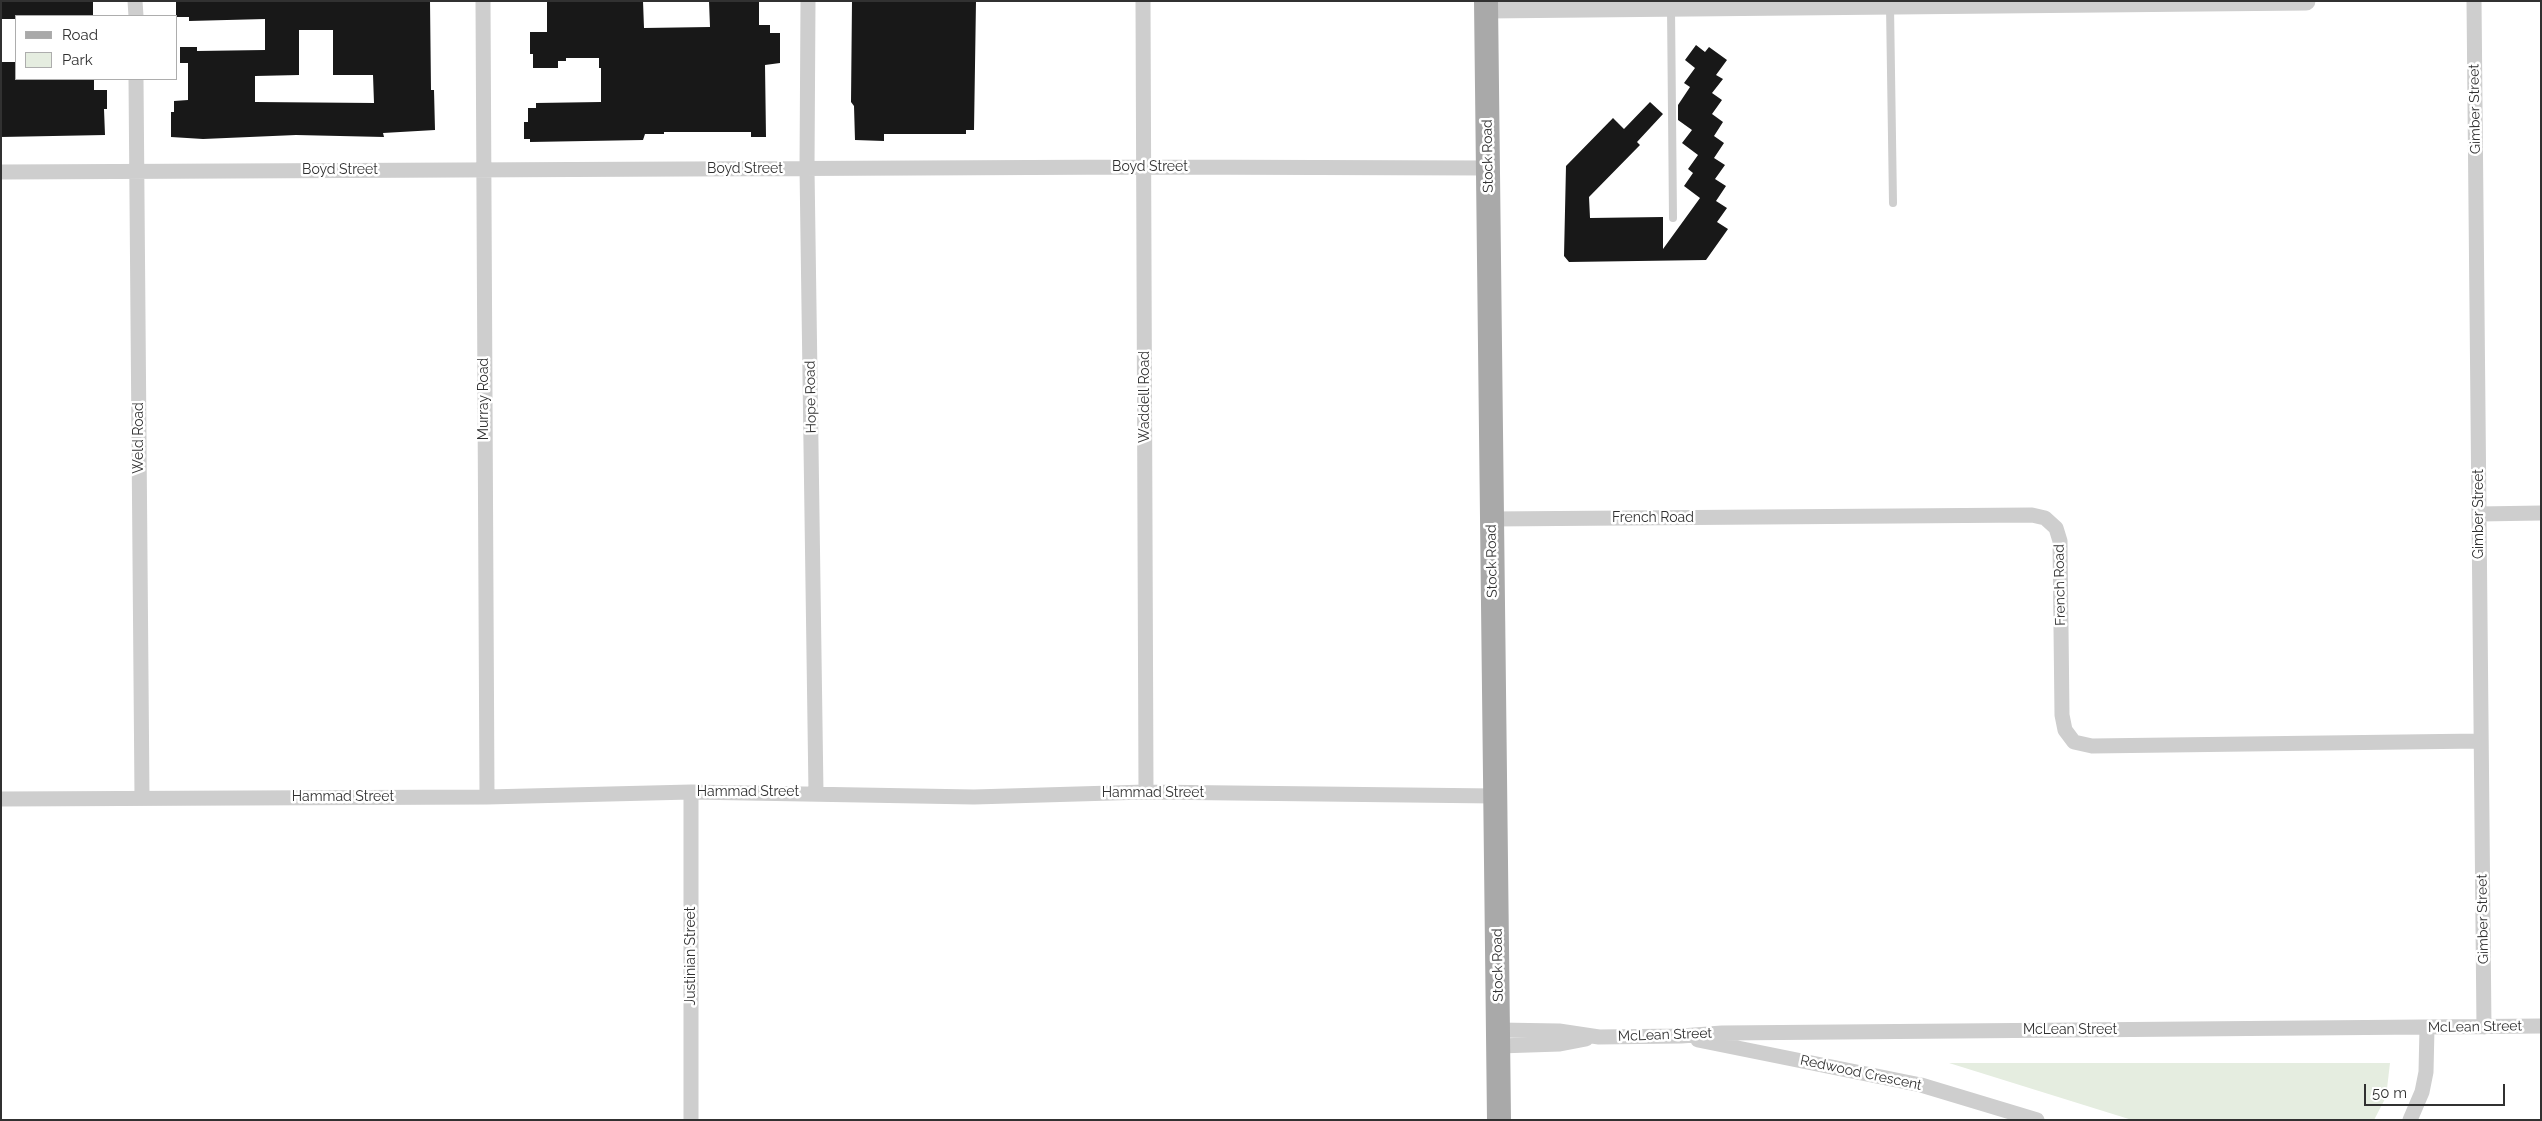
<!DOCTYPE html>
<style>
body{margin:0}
#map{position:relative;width:2542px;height:1121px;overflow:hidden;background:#fff;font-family:Raleway,sans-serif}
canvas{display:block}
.frame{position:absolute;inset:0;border:2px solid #313131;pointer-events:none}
.legend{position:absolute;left:15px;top:15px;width:162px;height:65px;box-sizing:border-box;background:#fff;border:1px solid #adadad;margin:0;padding:6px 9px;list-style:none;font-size:15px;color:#313131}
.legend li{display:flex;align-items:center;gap:10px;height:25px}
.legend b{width:25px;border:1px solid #adadad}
.scale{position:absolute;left:2364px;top:1084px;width:141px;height:22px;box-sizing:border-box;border:2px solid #313131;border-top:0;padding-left:6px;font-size:15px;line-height:18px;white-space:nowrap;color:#313131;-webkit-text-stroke:4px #fff;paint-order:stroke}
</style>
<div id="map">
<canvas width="2542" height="1121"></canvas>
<div class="frame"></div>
<ul class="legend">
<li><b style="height:6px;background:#a9a9a9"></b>Road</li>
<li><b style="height:14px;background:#e5ede0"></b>Park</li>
</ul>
<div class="scale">50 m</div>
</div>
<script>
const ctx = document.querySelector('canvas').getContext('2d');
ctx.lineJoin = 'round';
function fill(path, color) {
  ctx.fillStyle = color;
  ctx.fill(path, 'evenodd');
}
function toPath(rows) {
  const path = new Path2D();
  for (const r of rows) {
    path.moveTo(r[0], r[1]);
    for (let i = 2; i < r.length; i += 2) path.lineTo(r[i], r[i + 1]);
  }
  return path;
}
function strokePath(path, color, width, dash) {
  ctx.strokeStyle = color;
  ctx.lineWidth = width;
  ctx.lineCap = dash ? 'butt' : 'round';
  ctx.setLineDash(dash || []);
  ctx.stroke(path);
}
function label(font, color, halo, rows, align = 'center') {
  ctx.font = font + ' Raleway,sans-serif';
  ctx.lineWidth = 5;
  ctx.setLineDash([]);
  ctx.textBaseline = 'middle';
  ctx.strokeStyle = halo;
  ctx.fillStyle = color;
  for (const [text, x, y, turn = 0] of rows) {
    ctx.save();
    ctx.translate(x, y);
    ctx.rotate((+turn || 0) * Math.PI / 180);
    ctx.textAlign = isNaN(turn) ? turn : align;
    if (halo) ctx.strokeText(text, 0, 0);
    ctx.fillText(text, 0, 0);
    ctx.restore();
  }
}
fill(toPath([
 [1949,1063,2390,1063,2386,1097,2374,1120,2132,1120]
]), '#e5ede0');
fill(toPath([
 [1,1,93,1,93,16,16,16,16,19,1,19],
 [176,1,430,1,431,90,434,90,435,130,383,133,384,137,296,135,203,139,171,137,171,112,174,112,174,101,188,100,188,63,180,63,180,47,197,47,197,51,265,50,265,19,189,21,189,17,176,17],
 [299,30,333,30,333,75,373,75,374,103,255,102,255,76,299,75],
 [547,1,643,1,644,28,710,27,709,1,759,1,759,25,770,25,770,33,780,33,780,63,765,65,766,137,751,137,751,132,664,132,664,134,645,134,643,140,530,142,530,139,524,139,524,122,528,122,528,108,536,108,536,103,601,102,601,68,599,68,599,58,566,58,566,61,558,61,558,68,533,68,533,54,530,54,530,32,547,32],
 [852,1,976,1,974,130,966,130,966,134,884,134,884,141,855,140,854,106,851,102],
 [1696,45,1705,52,1709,47,1727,60,1716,75,1723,79,1712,93,1722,100,1712,114,1723,122,1714,136,1724,143,1714,158,1725,165,1715,179,1726,186,1716,201,1727,208,1717,222,1728,229,1706,260,1569,262,1564,256,1566,166,1613,118,1624,129,1650,102,1663,114,1637,142,1640,145,1589,197,1590,218,1663,217,1663,249,1700,198,1684,186,1693,173,1688,169,1698,155,1682,143,1692,130,1678,120,1678,105,1690,87,1684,83,1695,68,1685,60],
 [1,62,16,62,16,79,94,79,94,90,107,90,107,109,104,109,105,135,1,137]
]), '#181818');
strokePath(toPath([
 [1890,6,1893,203],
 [1671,8,1673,218]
]), '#cecece', 8);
strokePath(toPath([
 [135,1,136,16],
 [483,1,487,797],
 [808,1,807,168,816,793],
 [1143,1,1146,792],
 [2474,1,2484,1027],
 [136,79,142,797],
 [1,172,1144,167,1489,168],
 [2479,514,2541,513],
 [1491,519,2032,515,2045,518,2056,528,2060,541,2062,715,2065,730,2074,742,2092,746,2480,741],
 [1,799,487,797,691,792,974,797,1146,792,1495,796],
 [1499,1030,1559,1031,1599,1037,1681,1036,1722,1033,2541,1026],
 [1698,1040,1921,1085,2037,1120],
 [1499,1046,1560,1044,1586,1039],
 [691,1120,691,792],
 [2410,1120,2422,1092,2426,1072,2427,1028]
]), '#cecece', 15);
strokePath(toPath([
 [1486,9,2306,1]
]), '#cecece', 19);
strokePath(toPath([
 [1486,1,1499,1120]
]), '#a9a9a9', 24);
label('14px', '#313131', '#fff', [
 ["Gimber Street",2475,109,-91],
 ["Stock Road",1488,156,-91],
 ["Boyd Street",1150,167],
 ["Boyd Street",745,169],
 ["Boyd Street",340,170],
 ["Hope Road",811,397,-91],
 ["Waddell Road",1145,397,-90],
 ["Murray Road",484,399,-90],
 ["Weld Road",139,438,-90],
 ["Gimber Street",2479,514,-90],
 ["French Road",1653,518],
 ["Stock Road",1492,561,-91],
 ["French Road",2060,585,-91],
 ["Hammad Street",748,792],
 ["Hammad Street",1153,793],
 ["Hammad Street",343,797],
 ["Gimber Street",2483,919,-91],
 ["Justinian Street",691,956,-90],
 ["Stock Road",1498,965,-91],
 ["McLean Street",2475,1027,-1],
 ["McLean Street",2070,1030],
 ["McLean Street",1665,1035,-2],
 ["Redwood Crescent",1861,1073,12]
]);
</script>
